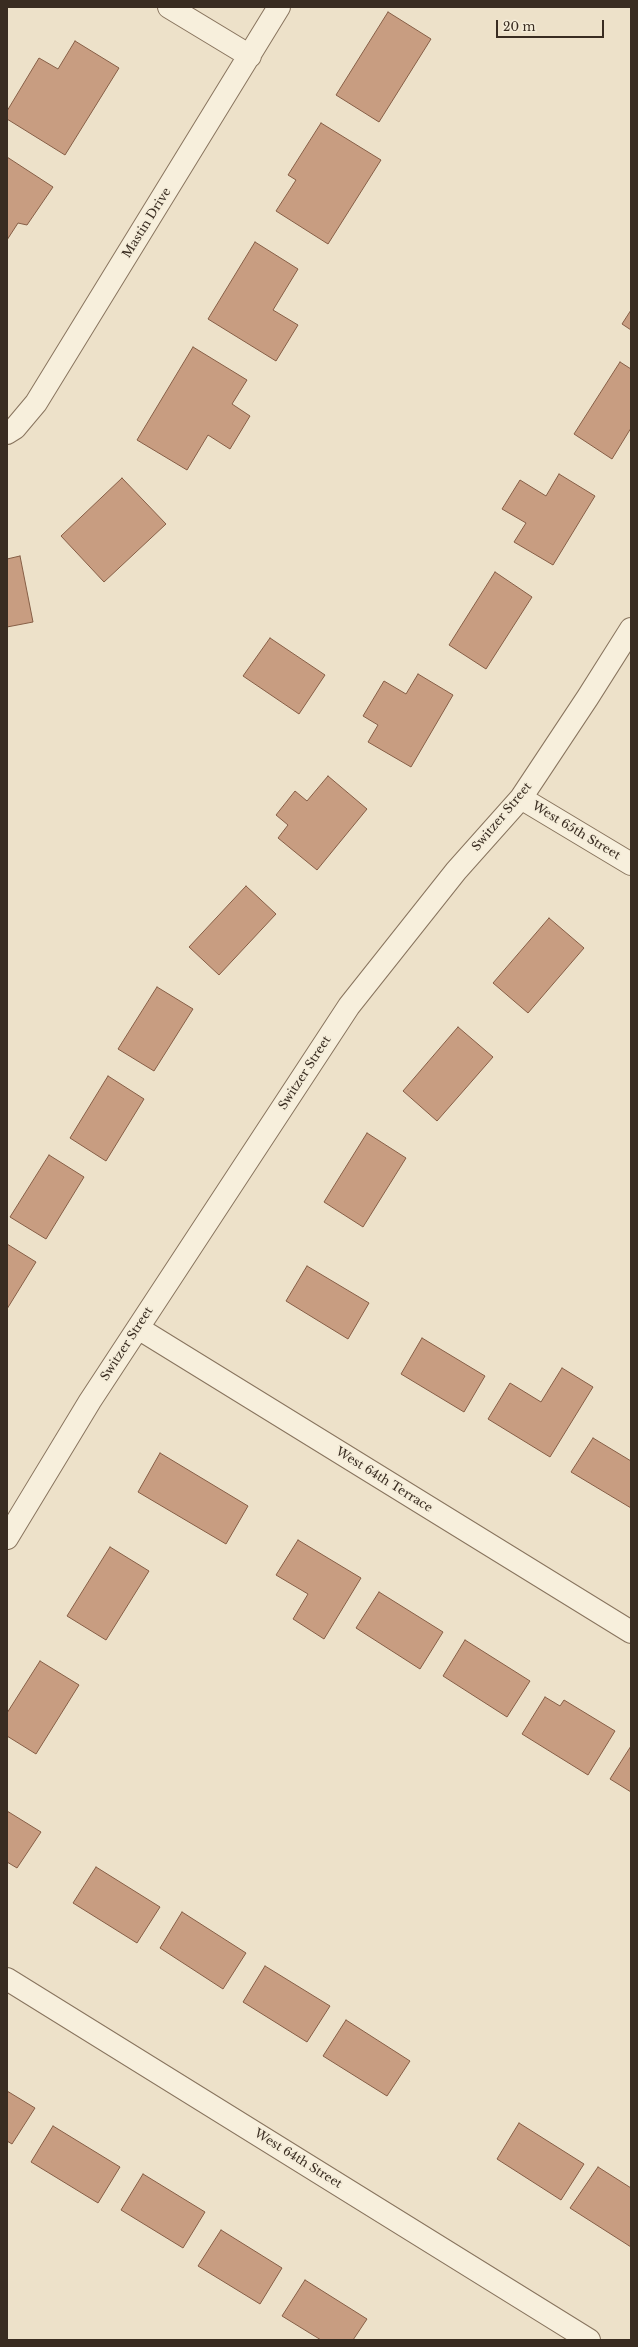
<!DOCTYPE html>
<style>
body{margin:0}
#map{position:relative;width:638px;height:2347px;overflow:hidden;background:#ede1c9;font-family:"Libre Baskerville",serif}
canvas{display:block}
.frame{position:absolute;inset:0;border:8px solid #392c21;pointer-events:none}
.scale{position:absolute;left:496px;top:20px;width:108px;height:18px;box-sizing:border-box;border:2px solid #392c21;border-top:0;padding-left:5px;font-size:12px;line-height:14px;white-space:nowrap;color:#392c21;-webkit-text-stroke:3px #f4ecd8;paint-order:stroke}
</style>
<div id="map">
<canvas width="638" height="2347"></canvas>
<div class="frame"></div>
<div class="scale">20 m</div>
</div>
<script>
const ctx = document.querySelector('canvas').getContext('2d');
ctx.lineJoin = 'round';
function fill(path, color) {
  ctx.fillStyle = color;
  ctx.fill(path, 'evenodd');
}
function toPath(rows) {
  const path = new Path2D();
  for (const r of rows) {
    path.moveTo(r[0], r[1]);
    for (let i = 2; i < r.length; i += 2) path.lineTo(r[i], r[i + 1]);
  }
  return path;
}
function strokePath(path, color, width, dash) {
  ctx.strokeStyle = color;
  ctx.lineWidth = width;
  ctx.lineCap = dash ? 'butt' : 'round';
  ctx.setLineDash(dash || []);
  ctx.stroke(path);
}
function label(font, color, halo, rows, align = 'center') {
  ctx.font = font + ' "Libre Baskerville",serif';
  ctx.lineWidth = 3;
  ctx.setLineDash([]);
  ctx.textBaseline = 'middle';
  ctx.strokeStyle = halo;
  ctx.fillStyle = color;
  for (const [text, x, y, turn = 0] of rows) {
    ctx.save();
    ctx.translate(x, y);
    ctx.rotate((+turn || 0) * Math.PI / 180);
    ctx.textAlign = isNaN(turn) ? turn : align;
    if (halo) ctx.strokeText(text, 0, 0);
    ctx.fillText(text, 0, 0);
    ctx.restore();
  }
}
const building = toPath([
 [388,12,431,39,379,122,336,95,388,12],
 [75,41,119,68,65,155,7,119,7,111,39,58,58,69,75,41],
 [321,123,381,160,328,244,276,211,296,180,288,175,321,123],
 [7,157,53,187,27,225,18,223,7,240,7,157],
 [255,242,298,269,273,310,298,325,276,361,208,319,255,242],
 [631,310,631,330,622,324,631,310],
 [193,347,247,380,232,404,250,416,230,449,208,435,187,470,137,440,193,347],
 [620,362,631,369,631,428,612,459,574,434,620,362],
 [559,474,595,496,553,565,514,542,526,523,502,509,520,480,546,496,559,474],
 [122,478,166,524,104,582,61,536,122,478],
 [20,556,33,622,7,627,7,559,20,556],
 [495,572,532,597,486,669,449,645,495,572],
 [270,638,325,675,299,714,243,676,270,638],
 [418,674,453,695,411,767,368,742,378,725,363,716,384,681,406,694,418,674],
 [328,776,367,809,317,870,278,838,288,825,276,815,295,791,307,801,328,776],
 [246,886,276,914,219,975,189,947,246,886],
 [549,918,584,948,528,1013,493,983,549,918],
 [157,987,193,1009,154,1071,118,1049,157,987],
 [458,1027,493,1057,437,1121,403,1091,458,1027],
 [108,1076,144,1099,106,1161,70,1138,108,1076],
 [367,1133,406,1158,363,1227,324,1202,367,1133],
 [49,1155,84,1177,46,1239,10,1217,49,1155],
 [7,1244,36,1262,7,1309,7,1244],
 [307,1266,369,1303,348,1339,286,1301,307,1266],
 [422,1338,485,1376,464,1412,401,1374,422,1338],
 [562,1368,593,1387,550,1457,488,1419,510,1383,541,1402,562,1368],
 [593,1438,631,1461,631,1508,571,1472,593,1438],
 [160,1453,248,1506,226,1544,138,1492,160,1453],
 [298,1540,361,1578,324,1639,293,1619,308,1594,276,1575,298,1540],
 [110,1547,149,1571,106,1640,67,1616,110,1547],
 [379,1592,443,1632,420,1669,356,1628,379,1592],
 [465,1640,530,1681,507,1717,443,1676,465,1640],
 [40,1661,79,1685,36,1754,7,1736,7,1713,40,1661],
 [545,1697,560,1706,564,1700,615,1731,588,1775,522,1734,545,1697],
 [631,1746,631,1792,610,1779,631,1746],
 [7,1811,41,1832,17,1868,7,1862,7,1811],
 [96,1867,160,1907,137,1943,73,1903,96,1867],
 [182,1912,246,1953,223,1989,160,1948,182,1912],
 [265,1966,330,2006,307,2042,243,2002,265,1966],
 [346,2020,410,2061,387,2096,323,2056,346,2020],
 [7,2091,35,2108,12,2144,7,2141,7,2091],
 [519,2123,584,2164,561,2200,497,2159,519,2123],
 [53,2126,120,2167,98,2203,31,2162,53,2126],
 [598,2167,631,2188,631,2247,570,2208,598,2167],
 [143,2174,205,2212,183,2248,121,2210,143,2174],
 [221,2230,282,2268,260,2304,198,2266,221,2230],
 [305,2280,367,2319,353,2340,321,2340,282,2316,305,2280]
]);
fill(building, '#c89d81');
strokePath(building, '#865e46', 1);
const minor = toPath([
 [169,7,250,56],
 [7,433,15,428,36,403,279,7],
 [521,798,631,864],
 [138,1328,631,1632],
 [7,1538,90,1401,349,1006,456,871,521,798,588,697,631,629],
 [7,1979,589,2340]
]);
strokePath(minor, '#88745e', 24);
strokePath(minor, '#f7efdc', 22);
label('12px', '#392c21', '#f4ecd8', [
 ["Mastin Drive",147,223,-58],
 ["Switzer Street",502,817,-50],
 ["West 65th Street",576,831,31],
 ["Switzer Street",305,1073,-57],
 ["Switzer Street",127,1344,-57],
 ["West 64th Terrace",384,1480,32],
 ["West 64th Street",298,2159,32]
]);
</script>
